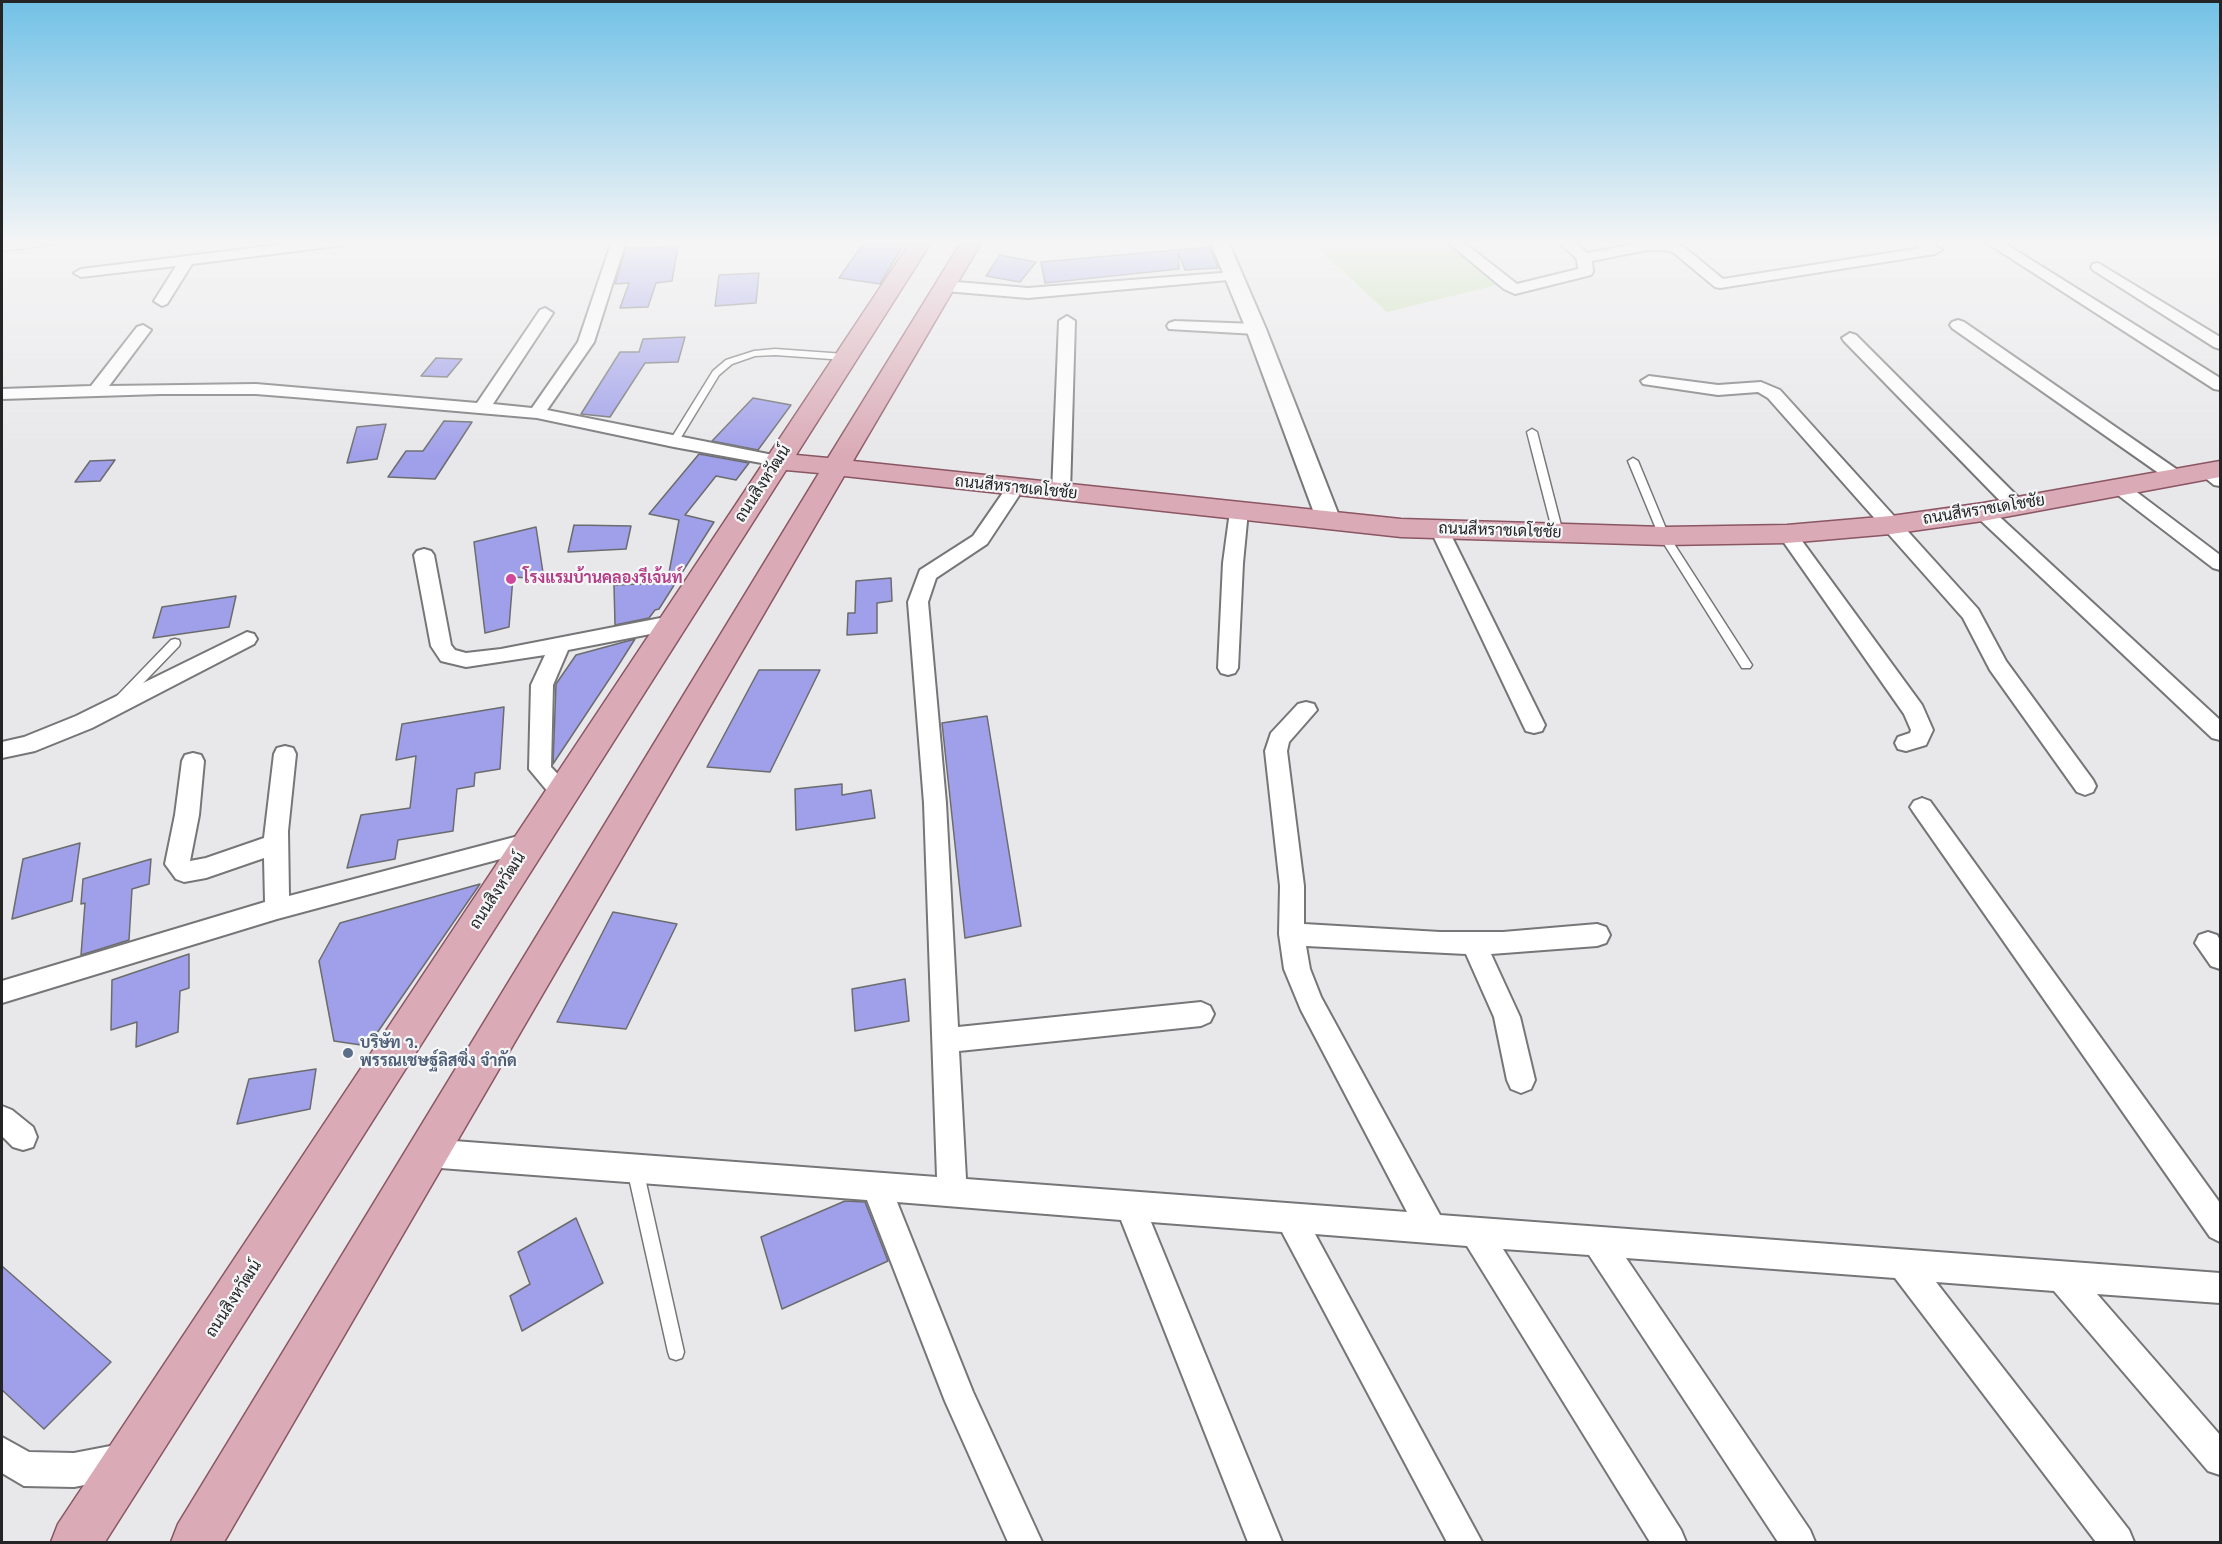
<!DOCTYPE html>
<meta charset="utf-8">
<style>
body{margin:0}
#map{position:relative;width:2222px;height:1544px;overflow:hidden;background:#e8e8ea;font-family:Helvetica,sans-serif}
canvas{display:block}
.frame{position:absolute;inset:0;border:3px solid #242425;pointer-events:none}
</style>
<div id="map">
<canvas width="2222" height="1544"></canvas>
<div class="frame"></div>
</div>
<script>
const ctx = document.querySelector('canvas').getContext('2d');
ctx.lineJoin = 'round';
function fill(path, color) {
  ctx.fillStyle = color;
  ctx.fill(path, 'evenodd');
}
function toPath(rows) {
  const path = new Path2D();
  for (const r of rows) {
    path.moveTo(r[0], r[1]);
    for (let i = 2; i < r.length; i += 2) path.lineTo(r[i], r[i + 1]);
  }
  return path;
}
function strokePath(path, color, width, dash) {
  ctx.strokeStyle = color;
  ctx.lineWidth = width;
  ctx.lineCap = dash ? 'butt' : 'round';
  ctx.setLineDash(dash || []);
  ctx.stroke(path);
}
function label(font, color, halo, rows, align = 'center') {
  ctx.font = font + ' Helvetica,Sarabun,sans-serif';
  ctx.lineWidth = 4.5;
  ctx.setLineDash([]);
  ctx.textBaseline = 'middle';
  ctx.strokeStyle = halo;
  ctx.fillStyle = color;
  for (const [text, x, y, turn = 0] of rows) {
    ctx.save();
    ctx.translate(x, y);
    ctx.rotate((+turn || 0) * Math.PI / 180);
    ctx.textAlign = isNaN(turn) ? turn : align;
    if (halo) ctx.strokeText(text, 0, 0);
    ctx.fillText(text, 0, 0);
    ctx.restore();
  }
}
fill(toPath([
 [1310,241,1453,241,1505,283,1387,312]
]), '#c5e0ac');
const building = toPath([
 [865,241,906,241,880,284,839,278,865,241],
 [678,246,672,281,656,283,648,307,620,308,629,283,615,284,626,248,678,246],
 [1210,247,1218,268,1185,270,1178,252,1179,269,1045,283,1041,262,1210,247],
 [1000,255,1036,262,1020,282,986,276,1000,255],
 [759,273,756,303,715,306,719,275,759,273],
 [685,337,678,362,645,363,610,417,581,414,620,352,639,352,643,339,685,337],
 [436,358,462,359,447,377,421,376,436,358],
 [753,398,791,405,758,450,712,441,753,398],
 [444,421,472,422,435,479,388,477,406,451,423,451,444,421],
 [386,424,377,459,347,463,357,427,386,424],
 [699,454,749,463,736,480,716,476,685,515,714,522,659,609,655,610,649,618,615,625,614,585,667,583,679,520,649,514,699,454],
 [115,460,100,481,75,482,90,461,115,460],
 [574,525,631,526,626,549,568,552,574,525],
 [536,527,544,579,513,577,509,627,485,633,474,542,536,527],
 [891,578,892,601,877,603,877,633,847,635,848,613,855,613,856,581,891,578],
 [236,596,229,627,153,638,162,607,236,596],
 [635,639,616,669,553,764,556,684,576,655,635,639],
 [759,670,820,670,770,772,707,767,759,670],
 [504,707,500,769,475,773,474,786,457,789,453,831,398,840,395,859,347,868,361,815,410,808,416,756,396,760,402,724,504,707],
 [987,716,1021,926,965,938,942,723,987,716],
 [842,784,842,795,871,790,875,818,796,830,795,789,842,784],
 [80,843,72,901,12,919,23,859,80,843],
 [151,859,149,884,132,889,129,940,81,955,85,903,81,904,83,879,151,859],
 [480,884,368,1046,334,1041,319,961,340,923,480,884],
 [613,912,677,924,626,1029,557,1022,613,912],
 [189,954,189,988,180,991,178,1032,136,1047,137,1022,111,1030,112,980,189,954],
 [905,979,909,1021,855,1031,852,989,905,979],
 [316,1069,310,1109,237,1124,249,1079,316,1069],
 [845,1201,865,1202,888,1261,782,1309,761,1237,845,1201],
 [576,1218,603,1283,522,1331,510,1296,530,1284,518,1252,576,1218],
 [2,1266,111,1362,44,1429,2,1390,2,1266]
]);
fill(building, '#a09fea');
strokePath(building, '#6b6c6d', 1.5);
const service = toPath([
 [46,241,66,241,62,243,2,251,2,247,46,241],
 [775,349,845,354,849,357,845,360,775,355,755,356,732,364,719,375,677,444,671,444,669,442,713,371,726,360,754,351,775,349],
 [1532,429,1537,432,1563,533,1558,536,1553,533,1527,432,1532,429],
 [1633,458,1638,461,1669,536,1750,662,1752,665,1750,668,1742,668,1659,536,1628,461,1633,458],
 [175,639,179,640,180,643,179,646,123,704,115,704,113,701,115,698,171,640,175,639],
 [635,1162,640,1164,643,1169,684,1352,682,1358,676,1360,670,1358,668,1352,627,1169,630,1164,635,1162]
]);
const minor = toPath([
 [310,241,351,241,344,245,192,264,167,304,162,306,154,301,176,266,81,277,74,273,81,269,310,241],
 [612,241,626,241,594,342,547,410,778,456,784,457,787,461,784,465,778,466,674,447,537,418,306,398,256,394,160,394,2,399,2,389,91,386,137,327,143,325,151,330,109,386,256,384,477,403,540,310,545,308,553,313,493,404,532,408,578,342,612,241],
 [1446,241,1462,241,1517,284,1578,269,1577,259,1558,241,1573,241,1587,253,1647,242,1668,242,1684,247,1723,279,1921,248,1913,241,1930,241,1942,250,1935,254,1720,288,1715,287,1674,253,1666,250,1647,250,1592,261,1593,272,1591,275,1515,294,1504,289,1446,241],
 [1984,241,2001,241,2220,378,2220,390,2214,389,1984,241],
 [2098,263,2220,337,2220,349,2214,347,2093,270,2091,267,2093,264,2098,263],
 [1234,272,1239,273,1241,276,1239,279,1028,298,945,291,937,286,945,281,1028,288,1234,272],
 [1067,316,1075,321,1070,493,1067,497,1061,499,1055,497,1052,493,1059,321,1067,316],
 [1958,320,1964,322,2182,473,2185,477,2182,481,2170,481,1952,328,1950,325,1952,322,1958,320],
 [1175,321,1256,324,1264,329,1256,334,1169,329,1167,326,1169,323,1175,321],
 [1850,333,1856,335,2023,502,2025,506,2023,510,2009,510,1844,341,1842,338,1850,333],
 [1649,376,1718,385,1761,382,1780,390,1978,609,2006,661,2093,780,2096,786,2093,792,2085,795,2077,792,1990,670,1963,618,1768,398,1758,392,1718,395,1643,384,1641,381,1649,376],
 [2207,467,2220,473,2220,486,2214,485,2198,472,2201,468,2207,467],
 [1015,482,1021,484,1024,488,987,544,936,578,928,602,946,803,958,1027,1201,1002,1210,1006,1214,1014,1210,1022,1201,1026,959,1051,966,1179,1407,1212,1301,1010,1284,969,1279,934,1280,886,1265,751,1271,733,1298,704,1306,702,1314,704,1317,710,1289,742,1287,751,1304,886,1304,924,1440,932,1503,932,1597,924,1606,927,1610,935,1606,943,1597,946,1491,954,1520,1017,1535,1080,1531,1089,1521,1093,1511,1089,1507,1080,1494,1017,1466,954,1306,946,1310,969,1321,997,1440,1215,2220,1273,2220,1303,2097,1294,2220,1435,2220,1475,2208,1471,2054,1291,1936,1282,2129,1530,2134,1542,2096,1542,1895,1278,1626,1258,1810,1530,1815,1542,1778,1542,1589,1255,1503,1249,1681,1530,1686,1542,1650,1542,1467,1246,1315,1234,1482,1542,1447,1542,1282,1232,1151,1222,1282,1542,1248,1542,1121,1220,897,1202,973,1392,1042,1542,1008,1542,945,1401,867,1200,427,1167,417,1163,413,1153,417,1143,427,1139,937,1177,924,803,908,602,920,570,973,536,1009,484,1015,482],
 [2120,482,2126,484,2220,555,2220,570,2213,568,2114,492,2111,488,2114,484,2120,482],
 [1239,505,1246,507,1248,511,1243,563,1238,668,1235,673,1228,675,1221,673,1218,668,1223,563,1230,511,1232,507,1239,505],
 [1983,506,1990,508,2220,720,2220,740,2212,738,1976,516,1974,512,1976,508,1983,506],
 [1439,523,1446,525,1448,529,1545,725,1542,731,1534,733,1526,731,1523,725,1430,529,1432,525,1439,523],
 [1787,528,1794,530,1922,705,1933,730,1926,745,1906,751,1898,749,1895,743,1898,737,1910,733,1911,730,1904,714,1778,534,1780,530,1787,528],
 [424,549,431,551,434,555,451,645,455,650,466,653,501,649,671,616,678,618,681,623,678,628,671,630,568,650,553,685,551,767,570,787,573,793,570,799,562,802,554,799,529,769,531,685,545,655,466,667,441,661,431,646,414,555,417,551,424,549],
 [247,632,254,634,257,639,254,644,92,728,35,751,2,758,2,742,24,737,76,716,247,632],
 [285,746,293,748,296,754,288,831,289,896,530,833,538,835,542,842,538,849,530,851,277,919,2,1003,2,981,265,902,264,858,206,878,184,882,176,879,165,864,175,815,182,761,185,755,193,753,201,755,204,761,199,815,190,861,206,858,264,838,274,754,277,748,285,746],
 [1922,798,1930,801,2220,1203,2220,1242,2210,1237,1914,813,1910,807,1914,801,1922,798],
 [2208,932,2217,935,2220,940,2220,969,2211,966,2195,943,2199,935,2208,932],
 [2,1106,12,1110,33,1127,37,1137,33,1147,23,1150,13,1147,2,1136,2,1106],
 [2,1437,29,1452,74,1453,126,1443,138,1448,143,1460,138,1472,126,1477,74,1487,24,1486,2,1473,2,1437]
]);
const tertiary = toPath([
 [1210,241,1228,241,1266,329,1341,521,1337,526,1329,528,1321,526,1317,521,1246,329,1210,241]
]);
const primary = toPath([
 [911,241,932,241,796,455,828,458,962,241,982,241,853,461,1401,519,1664,527,1787,525,1891,516,1983,503,2220,461,2220,477,1983,521,1891,534,1787,543,1664,545,1401,537,844,476,224,1542,171,1542,178,1524,819,473,786,470,105,1542,51,1542,58,1524,911,241]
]);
strokePath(service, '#767678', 3);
strokePath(minor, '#767678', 4);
strokePath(tertiary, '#767678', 4);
strokePath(primary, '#8a5663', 3);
fill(service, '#fff');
fill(minor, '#fff');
fill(tertiary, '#fff');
fill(primary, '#daaab6');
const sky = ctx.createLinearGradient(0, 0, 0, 457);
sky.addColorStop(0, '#71c1e6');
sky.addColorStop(0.53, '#f5f5f6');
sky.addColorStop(1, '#f5f5f600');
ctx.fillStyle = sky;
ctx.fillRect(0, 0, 2222, 457);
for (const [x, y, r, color] of [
 [511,579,6,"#d1479c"],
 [348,1053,6,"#5c6f8a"]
]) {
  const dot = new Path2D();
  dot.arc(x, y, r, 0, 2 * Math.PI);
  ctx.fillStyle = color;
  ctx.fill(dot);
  strokePath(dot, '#f5f6f8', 2);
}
label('16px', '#242425', '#f5f6f8', [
 ["ถนนสิงหวัฒน์",763,484,-57],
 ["ถนนสีหราชเดโชชัย",1016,488,6],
 ["ถนนสีหราชเดโชชัย",1984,510,-9],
 ["ถนนสีหราชเดโชชัย",1500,531,2],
 ["ถนนสิงหวัฒน์",498,891,-57],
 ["ถนนสิงหวัฒน์",234,1299,-57]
]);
label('bold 16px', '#b23c85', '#f5f6f8', [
 ["โรงแรมบ้านคลองรีเจ้นท์",523,579]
], 'left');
label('bold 16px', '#4e5e75', '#f5f6f8', [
 ["บริษัท ว.",360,1044],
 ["พรรณเชษฐ์ลิสซิ่ง จำกัด",360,1062]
], 'left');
</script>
